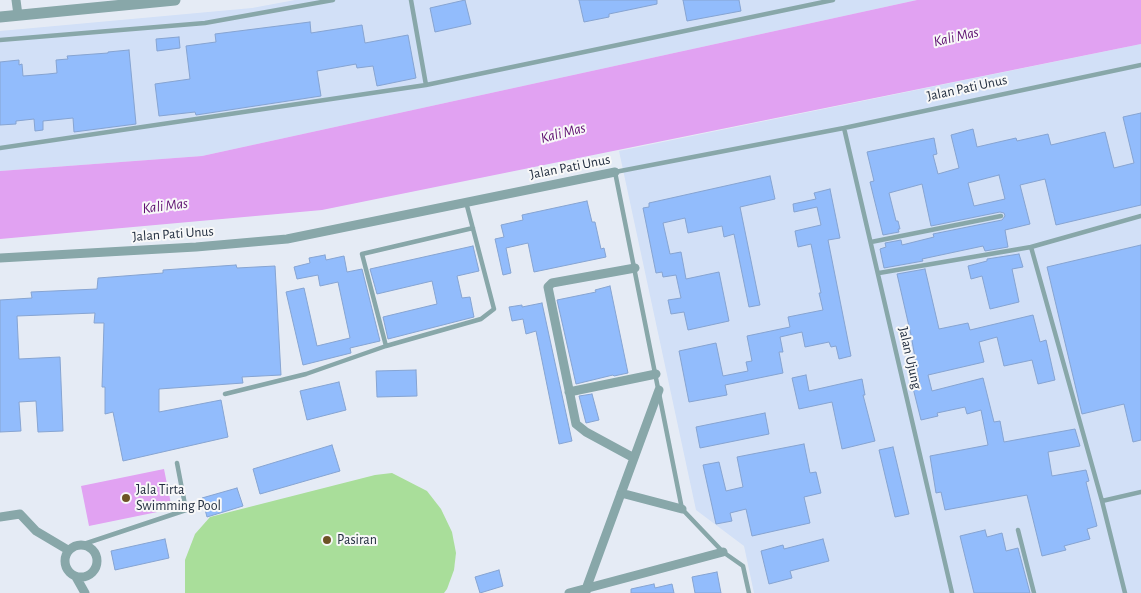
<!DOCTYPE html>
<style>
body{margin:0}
canvas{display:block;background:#e5ebf5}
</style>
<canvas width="1141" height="593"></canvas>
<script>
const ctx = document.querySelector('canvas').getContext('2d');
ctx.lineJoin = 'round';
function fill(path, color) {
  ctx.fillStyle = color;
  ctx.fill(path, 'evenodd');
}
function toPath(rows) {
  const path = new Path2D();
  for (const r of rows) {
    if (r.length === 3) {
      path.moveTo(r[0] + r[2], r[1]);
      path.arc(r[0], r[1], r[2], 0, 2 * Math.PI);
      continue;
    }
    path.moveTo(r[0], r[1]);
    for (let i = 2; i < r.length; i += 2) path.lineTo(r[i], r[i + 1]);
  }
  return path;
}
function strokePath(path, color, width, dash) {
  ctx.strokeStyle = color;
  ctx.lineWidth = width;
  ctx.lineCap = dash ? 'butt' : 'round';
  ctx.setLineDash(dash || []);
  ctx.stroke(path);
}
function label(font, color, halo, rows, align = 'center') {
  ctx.font = font + ' "Alegreya Sans",sans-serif';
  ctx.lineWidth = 4;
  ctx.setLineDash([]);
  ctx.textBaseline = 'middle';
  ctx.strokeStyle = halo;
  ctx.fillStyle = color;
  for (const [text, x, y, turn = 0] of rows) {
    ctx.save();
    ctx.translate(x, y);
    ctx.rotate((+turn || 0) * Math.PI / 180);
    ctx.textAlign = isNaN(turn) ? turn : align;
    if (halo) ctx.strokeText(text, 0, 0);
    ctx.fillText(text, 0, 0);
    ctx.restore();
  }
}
fill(toPath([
 [295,0,917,0,202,156,0,171,0,31,252,8],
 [1141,44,1141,593,754,593,744,546,696,510,619,151]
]), '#d2e0f7');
fill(toPath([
 [392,473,427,491,441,509,452,532,456,553,454,570,447,589,444,593,185,593,185,560,195,534,210,517,375,475]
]), '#a9de9a');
fill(toPath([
 [917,0,1141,0,1141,44,322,210,0,239,0,171,202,156],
 [164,469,172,509,89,526,81,486]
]), '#e1a2f2');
const building = toPath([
 [465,0,471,24,435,32,430,8,465,0],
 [579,0,657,0,657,4,609,14,609,17,584,22,579,0],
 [683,0,739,0,741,11,687,21,683,0],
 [310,22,311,33,362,25,365,43,408,35,416,78,377,86,373,66,357,68,356,64,317,71,321,96,196,115,195,112,159,116,155,84,190,79,186,46,216,42,215,34,310,22],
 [179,37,180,48,157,51,156,39,179,37],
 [129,50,136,124,74,132,73,118,43,121,43,130,35,131,34,119,16,121,16,124,0,125,0,62,19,60,19,65,22,64,23,76,48,74,57,73,56,60,68,59,67,56,108,53,108,52,129,50],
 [1141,113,1141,205,1056,225,1045,179,1020,185,1030,224,1005,230,1008,247,985,251,983,246,922,259,923,261,884,268,880,249,886,247,885,243,901,240,902,245,934,237,933,234,1002,220,1005,216,1004,213,1000,212,931,226,922,184,889,193,896,221,898,221,900,229,898,229,899,232,883,235,870,182,874,181,867,152,934,138,937,154,933,155,938,174,959,168,951,135,973,129,977,147,1016,138,1017,141,1048,134,1051,145,1105,132,1114,168,1134,163,1123,117,1141,113],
 [999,175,1005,199,974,206,968,183,999,175],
 [770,176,775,199,740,207,760,305,749,307,734,234,724,237,722,226,688,233,685,218,663,223,670,254,681,252,686,279,719,272,729,321,688,330,684,312,671,314,668,300,681,298,676,275,663,277,662,272,656,273,643,208,649,207,649,203,770,176],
 [830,189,840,238,828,240,851,356,839,359,836,346,831,347,829,342,805,347,802,332,780,337,783,352,779,352,783,373,725,385,727,395,689,402,679,351,716,343,723,376,748,371,746,362,752,361,747,336,790,327,788,317,823,310,819,293,821,293,811,244,798,247,795,231,821,225,817,207,794,212,793,204,816,199,814,193,830,189],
 [587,201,592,222,595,222,601,249,604,248,606,257,534,272,528,243,506,248,511,273,503,275,495,239,504,237,501,225,523,220,522,215,587,201],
 [1141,245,1141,440,1133,442,1124,404,1082,414,1047,267,1141,245],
 [473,246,479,271,457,276,462,298,470,297,474,317,388,339,383,317,437,304,432,281,377,294,370,269,473,246],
 [1019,254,1023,267,1012,269,1019,302,990,309,982,276,971,279,968,266,987,261,987,259,1019,254],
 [325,255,326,260,344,256,347,272,362,269,380,341,350,348,351,353,303,365,286,292,304,288,317,346,350,338,338,282,320,286,318,275,297,279,294,267,310,263,309,258,325,255],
 [236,265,237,268,275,266,281,375,242,377,243,383,159,389,159,412,221,400,228,437,123,461,113,412,105,414,105,387,102,387,104,323,94,323,95,313,17,316,19,359,60,357,63,431,38,432,36,401,19,402,21,431,0,432,0,300,32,298,31,292,97,289,98,278,163,273,163,270,236,265],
 [925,269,939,329,968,323,970,330,1033,315,1040,342,1046,340,1055,380,1038,384,1032,360,1004,366,997,337,979,342,984,362,928,375,932,391,983,378,994,422,1000,421,1004,442,1075,429,1080,446,1048,452,1052,476,1086,470,1089,481,1086,482,1097,526,1087,529,1090,539,1064,546,1066,550,1042,556,1027,495,945,510,941,492,936,493,930,456,988,445,981,410,967,414,965,407,937,413,938,416,921,420,913,388,920,386,911,335,897,274,925,269],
 [610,286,628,373,614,376,613,375,576,384,557,300,596,292,595,290,610,286],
 [542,303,572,441,559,444,536,331,526,334,523,319,512,321,509,307,522,305,522,307,542,303],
 [416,370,417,396,377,397,376,371,416,370],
 [806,375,809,391,862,379,865,395,863,395,875,441,842,449,832,402,799,409,792,378,806,375],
 [339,382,346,410,307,420,300,391,339,382],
 [592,394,599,420,586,423,579,396,592,394],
 [765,413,769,434,700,448,696,427,765,413],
 [804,444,810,473,816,472,821,493,804,497,810,523,752,536,746,509,730,513,732,521,716,524,703,465,719,462,726,491,743,487,737,457,804,444],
 [332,445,340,471,260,494,253,469,332,445],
 [893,447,909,514,895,517,879,450,893,447],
 [237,488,243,506,207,517,202,498,237,488],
 [985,530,987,537,1002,533,1006,551,1018,548,1030,593,974,593,960,536,985,530],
 [165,539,169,558,115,570,111,551,165,539],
 [823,539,829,561,790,571,792,578,769,584,761,551,783,545,784,549,823,539],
 [499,570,503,586,480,593,475,577,499,570],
 [717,572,721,593,695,593,692,577,717,572],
 [654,584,655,588,672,584,674,593,631,593,631,589,654,584]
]);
fill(building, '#92bcfc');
strokePath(building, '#86a4d2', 1);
strokePath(toPath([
 [411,0,426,85],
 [0,40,205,23,333,0],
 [844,128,952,593],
 [0,148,426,85,833,0],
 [871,242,1001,216],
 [879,273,1031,247],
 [386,346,362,254,473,228],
 [225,394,306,374,386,346,481,319,494,309,466,202],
 [1102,501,1141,492],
 [1018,530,1034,593],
 [81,545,186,510,177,463],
 [749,593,743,566,723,552,682,509,615,172,844,128,1141,65],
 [1125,593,1102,501,1031,247,1141,216]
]), '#88a7a9', 4.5);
strokePath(toPath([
 [16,0,18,15],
 [0,258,196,247,287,239,615,172],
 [569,392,656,374],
 [634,458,586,432,576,424,548,287,552,283,635,268],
 [621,493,682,509],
 [0,517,20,514,36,531,68,550],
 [81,561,16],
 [76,577,85,593],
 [569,593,723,552],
 [586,593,586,589,659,390]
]), '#88a7a9', 9);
strokePath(toPath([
 [0,17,175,0]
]), '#88a7a9', 11);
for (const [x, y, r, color] of [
 [126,498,5,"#6d5325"],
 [327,540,5,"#6d5325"]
]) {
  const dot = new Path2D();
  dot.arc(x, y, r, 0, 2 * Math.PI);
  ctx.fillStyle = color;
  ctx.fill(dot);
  strokePath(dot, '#f8f8f8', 2);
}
label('14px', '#1f2b3d', '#f8f8f8', [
 ["Jalan Pati Unus",967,88,-12],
 ["Jalan Pati Unus",570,167,-11],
 ["Jalan Pati Unus",173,234,-4],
 ["Jalan Ujung",910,358,77]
]);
label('14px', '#1f2b3d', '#f8f8f8', [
 ["Jala Tirta",136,490],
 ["Swimming Pool",136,506],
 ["Pasiran",337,540]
], 'left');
label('italic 15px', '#5d0e6f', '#f8f8f8', [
 ["Kali Mas",956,37,-13],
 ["Kali Mas",563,133,-14],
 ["Kali Mas",165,206,-7]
]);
</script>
